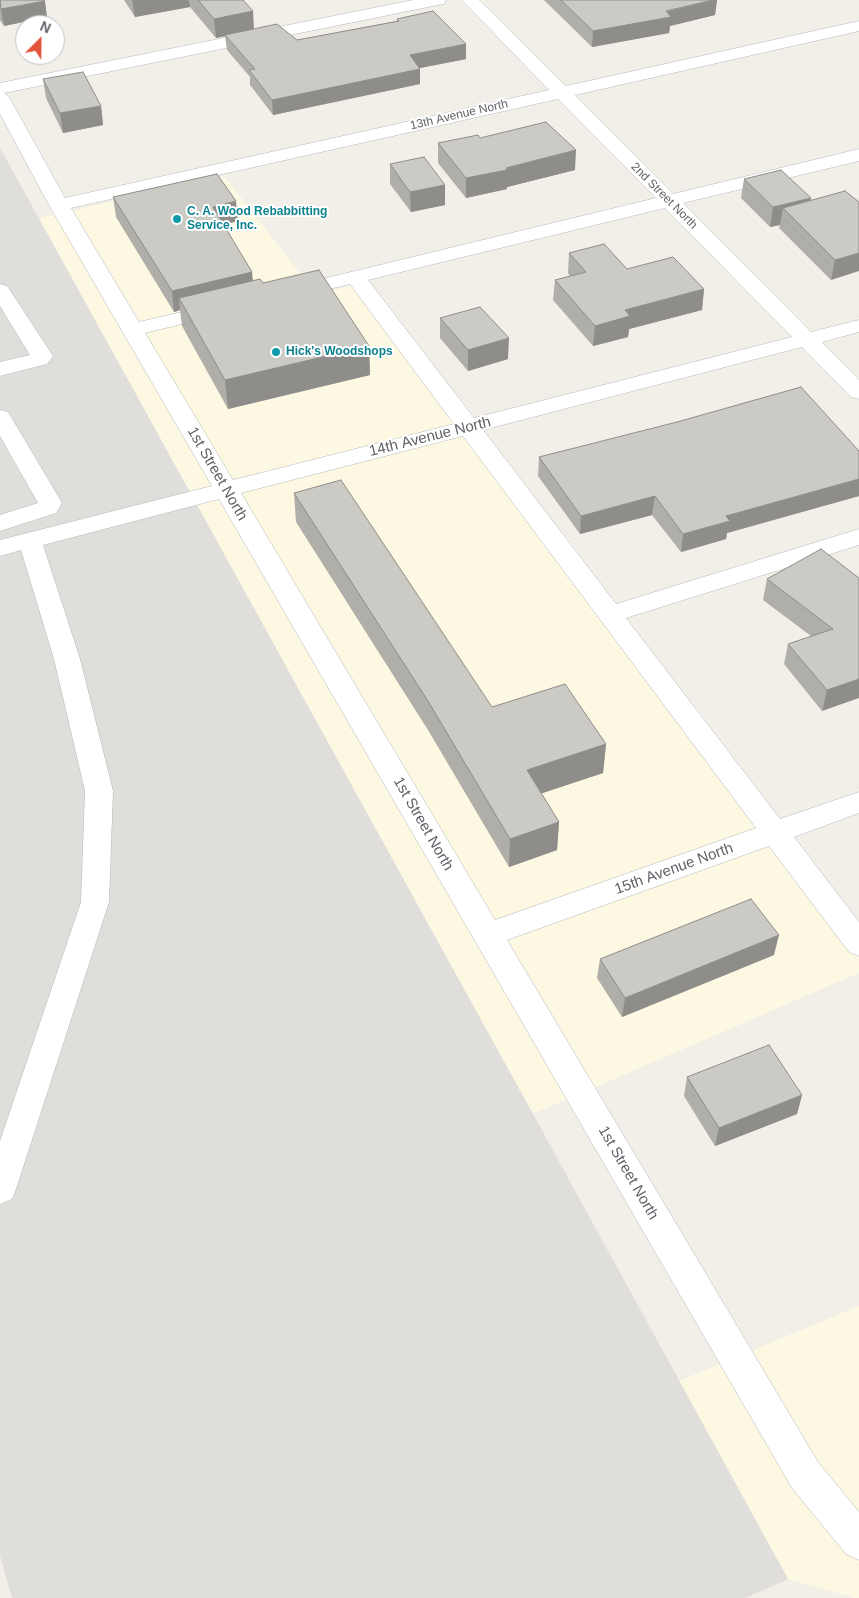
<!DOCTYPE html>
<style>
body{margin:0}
#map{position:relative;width:859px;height:1598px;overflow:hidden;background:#f1efe8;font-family:Arial,sans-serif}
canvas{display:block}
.north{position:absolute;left:15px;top:15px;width:50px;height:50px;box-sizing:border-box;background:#fff;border:1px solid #bfc1c3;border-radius:50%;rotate:23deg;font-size:14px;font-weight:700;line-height:20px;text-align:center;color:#5f6368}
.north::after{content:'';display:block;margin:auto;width:18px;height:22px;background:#e3513b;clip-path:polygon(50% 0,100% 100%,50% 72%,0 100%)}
</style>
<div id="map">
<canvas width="859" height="1598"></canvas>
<div class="north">N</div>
</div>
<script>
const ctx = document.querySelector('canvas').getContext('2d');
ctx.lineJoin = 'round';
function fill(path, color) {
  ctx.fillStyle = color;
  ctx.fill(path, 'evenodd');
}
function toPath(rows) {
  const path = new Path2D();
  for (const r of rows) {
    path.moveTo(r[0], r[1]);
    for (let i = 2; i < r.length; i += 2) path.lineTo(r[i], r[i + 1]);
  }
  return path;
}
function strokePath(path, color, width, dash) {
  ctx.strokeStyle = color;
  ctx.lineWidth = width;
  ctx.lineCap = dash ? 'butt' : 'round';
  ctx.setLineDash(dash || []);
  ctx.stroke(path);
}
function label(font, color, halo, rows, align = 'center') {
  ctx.font = font + ' Arial,sans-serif';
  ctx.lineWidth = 4;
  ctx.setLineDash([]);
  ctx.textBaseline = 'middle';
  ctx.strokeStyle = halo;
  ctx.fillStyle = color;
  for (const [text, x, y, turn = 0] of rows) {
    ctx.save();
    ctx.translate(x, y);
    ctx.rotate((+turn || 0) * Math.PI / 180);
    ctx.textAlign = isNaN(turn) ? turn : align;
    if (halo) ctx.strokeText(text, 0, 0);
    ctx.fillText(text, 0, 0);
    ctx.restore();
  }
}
fill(toPath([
 [225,177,316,294,357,284,859,957,859,973,533,1114,39,218],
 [859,1306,859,1598,855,1598,788,1579,679,1381]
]), '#fdf8e1');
fill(toPath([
 [0,148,533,1114,788,1579,746,1598,12,1598,0,1556]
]), '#e0deda');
const minor = toPath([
 [413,0,446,0,444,4,438,5,4,93,9,97,65,198,549,90,462,0,479,0,566,86,859,21,859,31,575,95,673,194,859,149,859,161,683,203,811,332,859,320,859,332,822,342,859,380,859,399,851,397,802,347,483,430,616,604,859,529,859,545,626,618,780,819,859,792,859,813,794,837,859,922,859,956,849,952,769,846,507,940,818,1462,859,1512,859,1560,846,1554,792,1488,219,499,43,545,80,659,113,791,109,902,16,1189,12,1199,0,1204,0,1141,81,902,85,791,54,659,21,550,0,556,0,540,212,486,49,205,0,114,0,83,413,0],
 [558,99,656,198,285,288,282,292,285,296,292,298,350,284,454,424,233,480,145,333,223,314,226,310,223,306,216,304,139,322,71,208,558,99],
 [665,208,792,337,474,418,368,280,665,208],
 [463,436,756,828,495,920,241,493,463,436],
 [0,284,7,286,53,356,47,364,0,376,0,362,30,355,0,306,0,284],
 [0,410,8,412,11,417,62,503,56,513,0,531,0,515,38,503,0,436,0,410]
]);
strokePath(minor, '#b5b8bc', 1);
fill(minor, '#fff');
fill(toPath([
 [0,0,47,17,4,26,0,20],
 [124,0,243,0,254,29,297,40,397,21,397,19,466,59,420,68,420,84,273,115,250,85,250,77,227,50,225,36,216,38,190,7,135,17],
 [544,0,717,0,715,15,670,26,669,33,592,47],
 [43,79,101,106,103,125,63,133,46,98],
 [480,138,575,170,507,187,507,189,466,198,438,163,438,143],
 [390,164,445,185,445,205,411,212,390,184],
 [744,179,811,198,810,200,859,202,831,280,779,228,780,225,770,227,741,198],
 [113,197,238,221,223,225,253,280,263,283,369,346,370,375,228,409,182,326,180,310,174,312,116,217],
 [569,253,704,289,702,310,629,329,628,337,593,346,553,300,555,280,570,276,568,273],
 [440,318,508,359,468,371,440,338],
 [859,451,859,496,727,533,726,539,681,552,652,515,580,534,538,476,539,457],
 [294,493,492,707,606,744,603,773,541,793,559,822,557,850,509,867,428,730,296,522],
 [859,578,822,711,784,664,788,644,811,636,763,600,767,579],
 [774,955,622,1017,597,978,600,959],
 [687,1077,802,1095,797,1114,715,1146,684,1096]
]), '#afaea9');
fill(toPath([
 [132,0,189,0,190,7,135,17],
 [713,0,717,0,715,15,670,26,669,33,592,47,593,31],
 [45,1,47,17,4,26,1,9],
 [253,11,254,30,216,38,214,19],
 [466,44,466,59,410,70,410,55],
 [420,69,420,84,273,115,272,100],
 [101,106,103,125,63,133,60,113],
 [576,150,575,170,507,187,507,189,466,198,466,178,506,168],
 [445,185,445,205,411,212,410,192],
 [811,198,807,218,783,208,780,225,770,227,773,207],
 [236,201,238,221,215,227,213,207],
 [859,253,859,271,831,280,835,260],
 [252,272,254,292,179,298,180,310,174,312,172,291],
 [704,289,702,310,629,329,628,337,593,346,595,326,625,310],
 [509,338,508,359,468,371,468,350],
 [369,346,370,375,228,409,225,380],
 [859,479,859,496,727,533,726,539,681,552,683,534,726,516],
 [655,496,652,515,580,534,581,516],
 [859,679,859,698,822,711,827,690],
 [606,744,603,773,525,799,527,770],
 [559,822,557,850,509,867,510,839],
 [779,935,774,955,622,1017,625,998],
 [802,1095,797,1114,715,1146,719,1128]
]), '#8f8d8a');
const building = toPath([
 [0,0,44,0,45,1,1,9,0,0],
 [198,0,243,0,253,11,214,19,198,0],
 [561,0,713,0,666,11,671,17,593,31,561,0],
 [433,11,466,44,410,55,420,69,272,100,249,70,255,69,225,35,277,24,297,40,399,21,397,19,433,11],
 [83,72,101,106,60,113,43,79,83,72],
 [546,122,576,150,506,168,507,170,466,178,438,143,478,135,480,138,546,122],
 [424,157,445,185,410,192,390,164,424,157],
 [781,170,811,198,773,207,744,179,781,170],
 [217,174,236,201,213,207,252,272,172,291,113,197,217,174],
 [845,191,859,202,859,253,835,260,783,208,845,191],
 [604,244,627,269,673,257,704,289,625,310,630,316,595,326,555,280,586,272,569,253,604,244],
 [319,270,369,346,225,380,179,298,260,279,263,283,319,270],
 [480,307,509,338,468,350,440,318,480,307],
 [801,387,859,451,859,479,726,516,730,521,683,534,655,496,581,516,539,457,677,422,801,387],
 [341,480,492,707,565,684,606,744,527,770,559,822,510,839,428,701,294,493,341,480],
 [821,549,859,578,859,679,827,690,788,644,833,629,767,579,821,549],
 [751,899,779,935,625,998,600,959,751,899],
 [769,1045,802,1095,719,1128,687,1077,769,1045]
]);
fill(building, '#cccac5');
strokePath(building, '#8f8d8a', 1);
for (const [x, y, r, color] of [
 [177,219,5,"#0f9aa8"],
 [276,352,5,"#0f9aa8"]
]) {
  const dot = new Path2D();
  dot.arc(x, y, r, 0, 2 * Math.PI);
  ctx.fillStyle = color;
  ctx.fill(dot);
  strokePath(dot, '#fff', 2);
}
label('12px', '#5f6368', '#fff', [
 ["13th Avenue North",459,115,-13],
 ["2nd Street North",664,196,45]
]);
label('bold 12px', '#0d838f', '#fff', [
 ["C. A. Wood Rebabbitting",187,212],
 ["Service, Inc.",187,226],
 ["Hick's Woodshops",286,352]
], 'left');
label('15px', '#5f6368', '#fff', [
 ["14th Avenue North",430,437,-14],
 ["1st Street North",217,474,60],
 ["1st Street North",423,824,60],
 ["15th Avenue North",674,869,-20],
 ["1st Street North",628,1173,60]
]);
</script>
